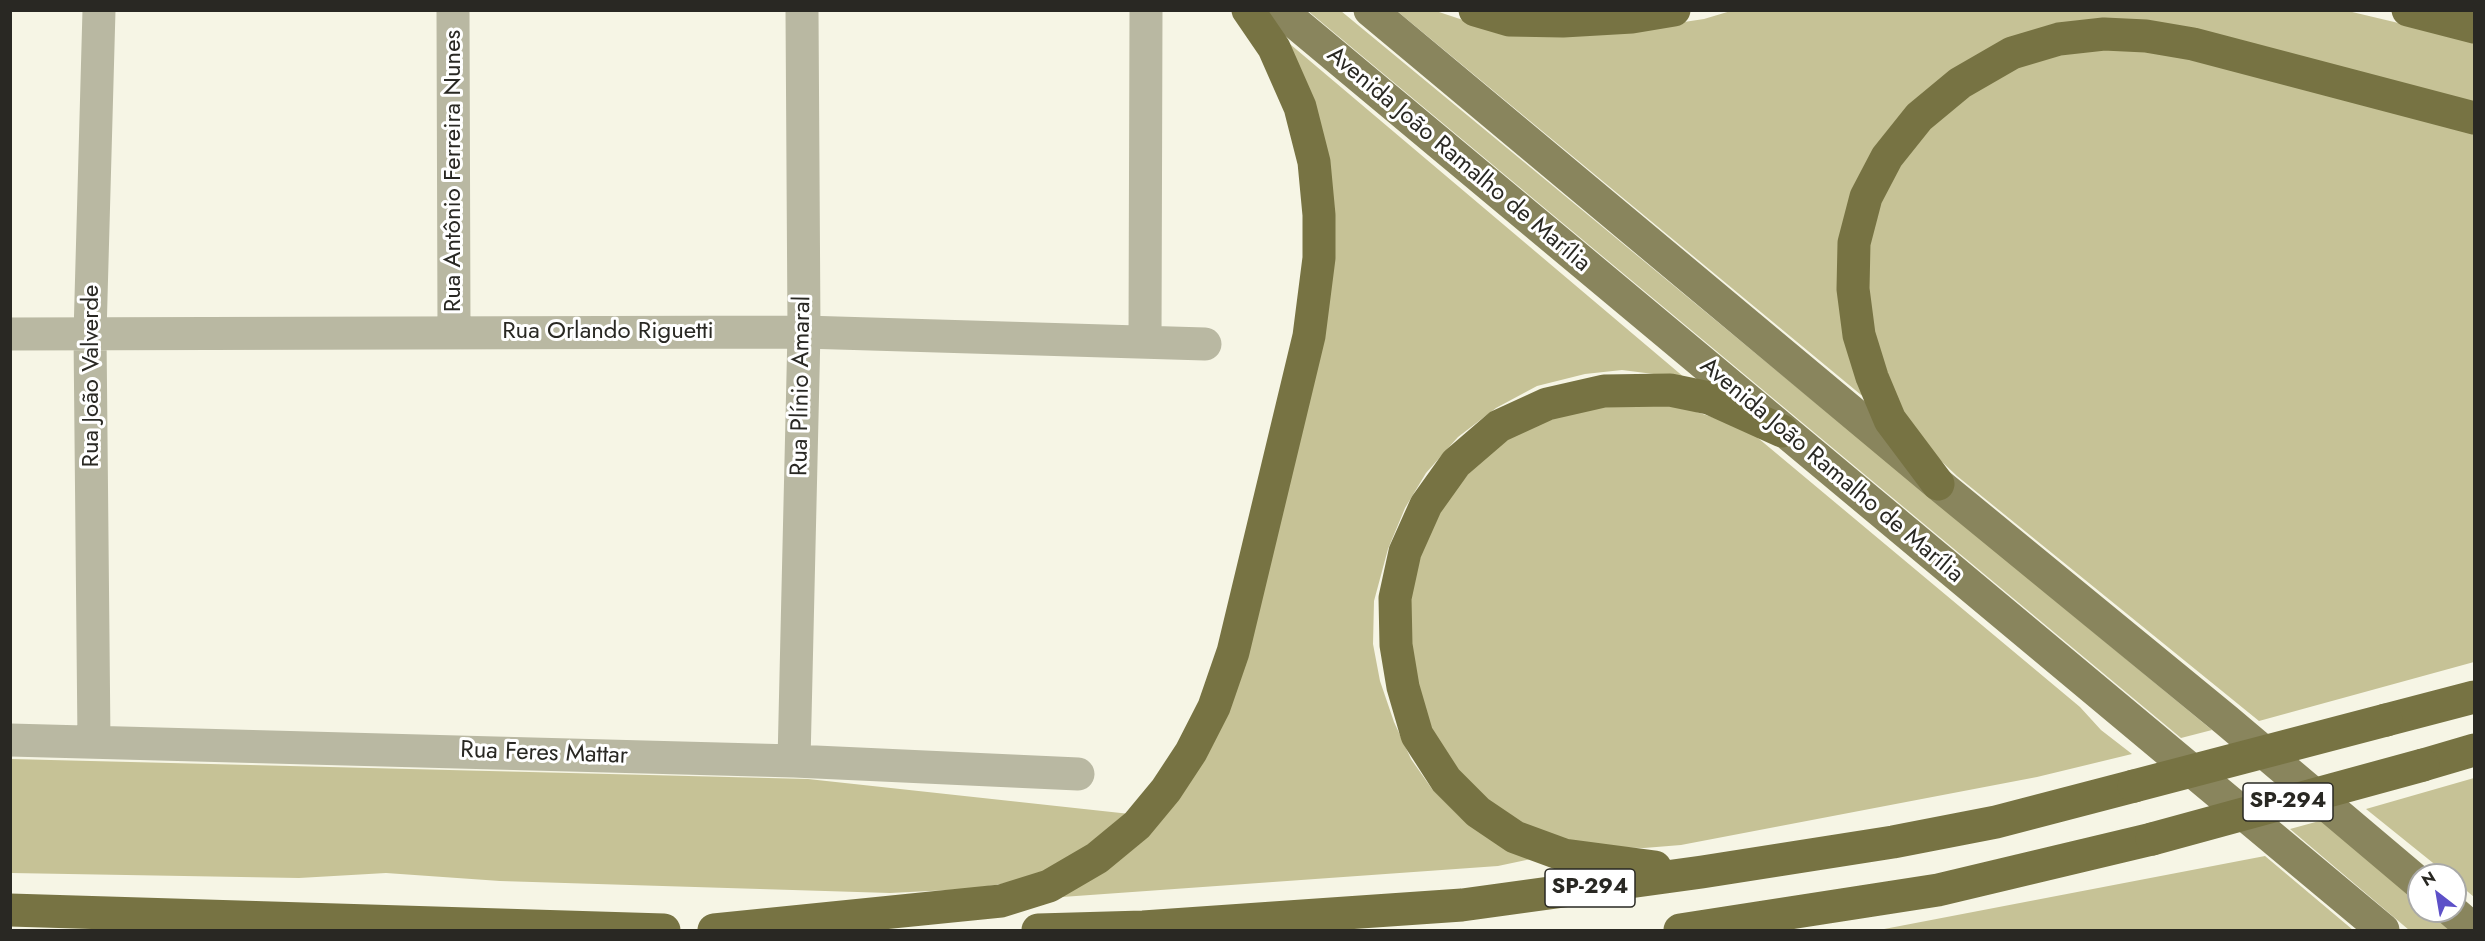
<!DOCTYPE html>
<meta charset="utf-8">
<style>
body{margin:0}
#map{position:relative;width:2485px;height:941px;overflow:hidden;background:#f6f5e5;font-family:Jost,sans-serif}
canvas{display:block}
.frame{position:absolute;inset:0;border:12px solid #292823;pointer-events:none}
.north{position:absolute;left:2407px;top:863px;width:60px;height:60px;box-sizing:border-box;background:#fff;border:2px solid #a9a9a7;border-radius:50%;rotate:329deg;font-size:16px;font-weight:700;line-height:24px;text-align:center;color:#292823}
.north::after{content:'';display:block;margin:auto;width:21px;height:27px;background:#5d50c8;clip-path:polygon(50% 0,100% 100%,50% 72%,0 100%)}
</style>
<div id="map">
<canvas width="2485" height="941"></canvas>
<div class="frame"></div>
<div class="north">N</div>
</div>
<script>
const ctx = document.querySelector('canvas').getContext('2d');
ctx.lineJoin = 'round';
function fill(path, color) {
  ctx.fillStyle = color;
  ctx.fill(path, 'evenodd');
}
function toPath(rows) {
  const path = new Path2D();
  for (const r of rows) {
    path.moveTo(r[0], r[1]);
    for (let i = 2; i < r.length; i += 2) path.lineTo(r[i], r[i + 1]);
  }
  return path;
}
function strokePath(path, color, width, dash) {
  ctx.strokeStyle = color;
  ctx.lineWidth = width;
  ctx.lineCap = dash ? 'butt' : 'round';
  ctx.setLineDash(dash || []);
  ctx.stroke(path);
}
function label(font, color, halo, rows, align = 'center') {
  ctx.font = font + ' Jost,sans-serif';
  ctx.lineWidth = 6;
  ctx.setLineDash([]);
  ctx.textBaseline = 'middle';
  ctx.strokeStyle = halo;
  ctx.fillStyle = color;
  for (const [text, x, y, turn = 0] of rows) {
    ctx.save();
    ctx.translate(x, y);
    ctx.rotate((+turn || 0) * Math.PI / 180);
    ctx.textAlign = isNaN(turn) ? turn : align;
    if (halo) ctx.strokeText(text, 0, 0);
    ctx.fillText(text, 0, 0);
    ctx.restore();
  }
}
fill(toPath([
 [1734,10,2348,11,2474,41,2474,105,2201,32,2007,41,1850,205,1866,399,1397,11,1436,11,1484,27,1644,28,1704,19],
 [1308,11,1341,11,2212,730,2181,738],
 [1284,39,1685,378,1622,370,1585,374,1537,386,1496,408,1458,437,1426,473,1405,508,1388,549,1374,601,1373,644,1380,681,1394,722,1411,759,1432,789,1460,817,1531,859,1498,866,1048,898,1170,806,1324,321],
 [2146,44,2474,125,2474,662,2259,721,1957,476,1922,443,1880,371,1863,293,1874,212,1913,134,2024,59],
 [1630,402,1681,407,1746,428,2080,707,2101,730,2132,754,2037,777,1681,845,1644,848,1595,847,1544,836,1472,792,1425,719,1412,671,1410,577,1425,529,1483,455,1528,426,1579,406],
 [11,759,808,779,1130,814,1062,864,1014,882,969,889,890,893,500,881,386,873,299,878,11,873],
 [2474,778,2474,897,2455,881,2455,875,2448,875,2366,809],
 [2323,820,2419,904,2419,911,2427,911,2450,930,2409,930,2290,829],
 [2265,856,2353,930,1879,930]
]), '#c6c296');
strokePath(toPath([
 [453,10,454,332],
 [10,334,804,332,1205,344],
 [1145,342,1146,10],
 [10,740,794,761,1078,774],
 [94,742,90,334,99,10],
 [794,761,804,332,802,10]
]), '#b9b8a2', 33);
strokePath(toPath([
 [1280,10,2383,930],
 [1370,10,1938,484,2226,720,2419,883],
 [2452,911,2474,930]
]), '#89855d', 33);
strokePath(toPath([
 [1475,10,1509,20,1563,21,1632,17,1674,10],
 [2408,10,2474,27],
 [1938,484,1890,420,1872,377,1859,335,1853,289,1854,243,1866,197,1887,157,1919,117,1960,83,2012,53,2059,39,2104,34,2146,36,2193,44,2474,118],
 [2386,720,2474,697],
 [2423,765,2474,750],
 [1655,867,1564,855,1515,837,1478,812,1446,780,1417,735,1403,687,1396,645,1395,598,1405,552,1426,505,1456,463,1499,426,1547,404,1604,391,1670,390,1709,398,1782,431],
 [10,910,664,930],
 [714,930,1001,901,1049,886,1097,858,1137,825,1166,790,1191,752,1214,707,1233,652,1309,336,1319,258,1319,215,1314,162,1300,107,1274,48,1248,10],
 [1038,930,1143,927,1462,905,1702,872,1893,842,1996,822,2134,786],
 [1680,930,1938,890,2152,839]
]), '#777343', 33);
strokePath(toPath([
 [2134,786,2386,720],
 [2152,839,2423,765]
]), '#777343', 33);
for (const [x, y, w] of [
 [2288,802,90],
 [1590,888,90]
]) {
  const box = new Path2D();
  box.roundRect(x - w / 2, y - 19, w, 38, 4.5);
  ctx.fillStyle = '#fff';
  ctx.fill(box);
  strokePath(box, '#292823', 1.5);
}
label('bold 22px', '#292823', null, [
 ["SP-294",2288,802],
 ["SP-294",1590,888]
]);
label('24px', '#292823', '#fff', [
 ["Avenida João Ramalho de Marília",1458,160,40],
 ["Rua Antônio Ferreira Nunes",454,171,-90],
 ["Rua Orlando Riguetti",608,332],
 ["Rua João Valverde",92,376,-90],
 ["Rua Plínio Amaral",802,386,-89],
 ["Avenida João Ramalho de Marília",1831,471,40],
 ["Rua Feres Mattar",544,754,2]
]);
</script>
